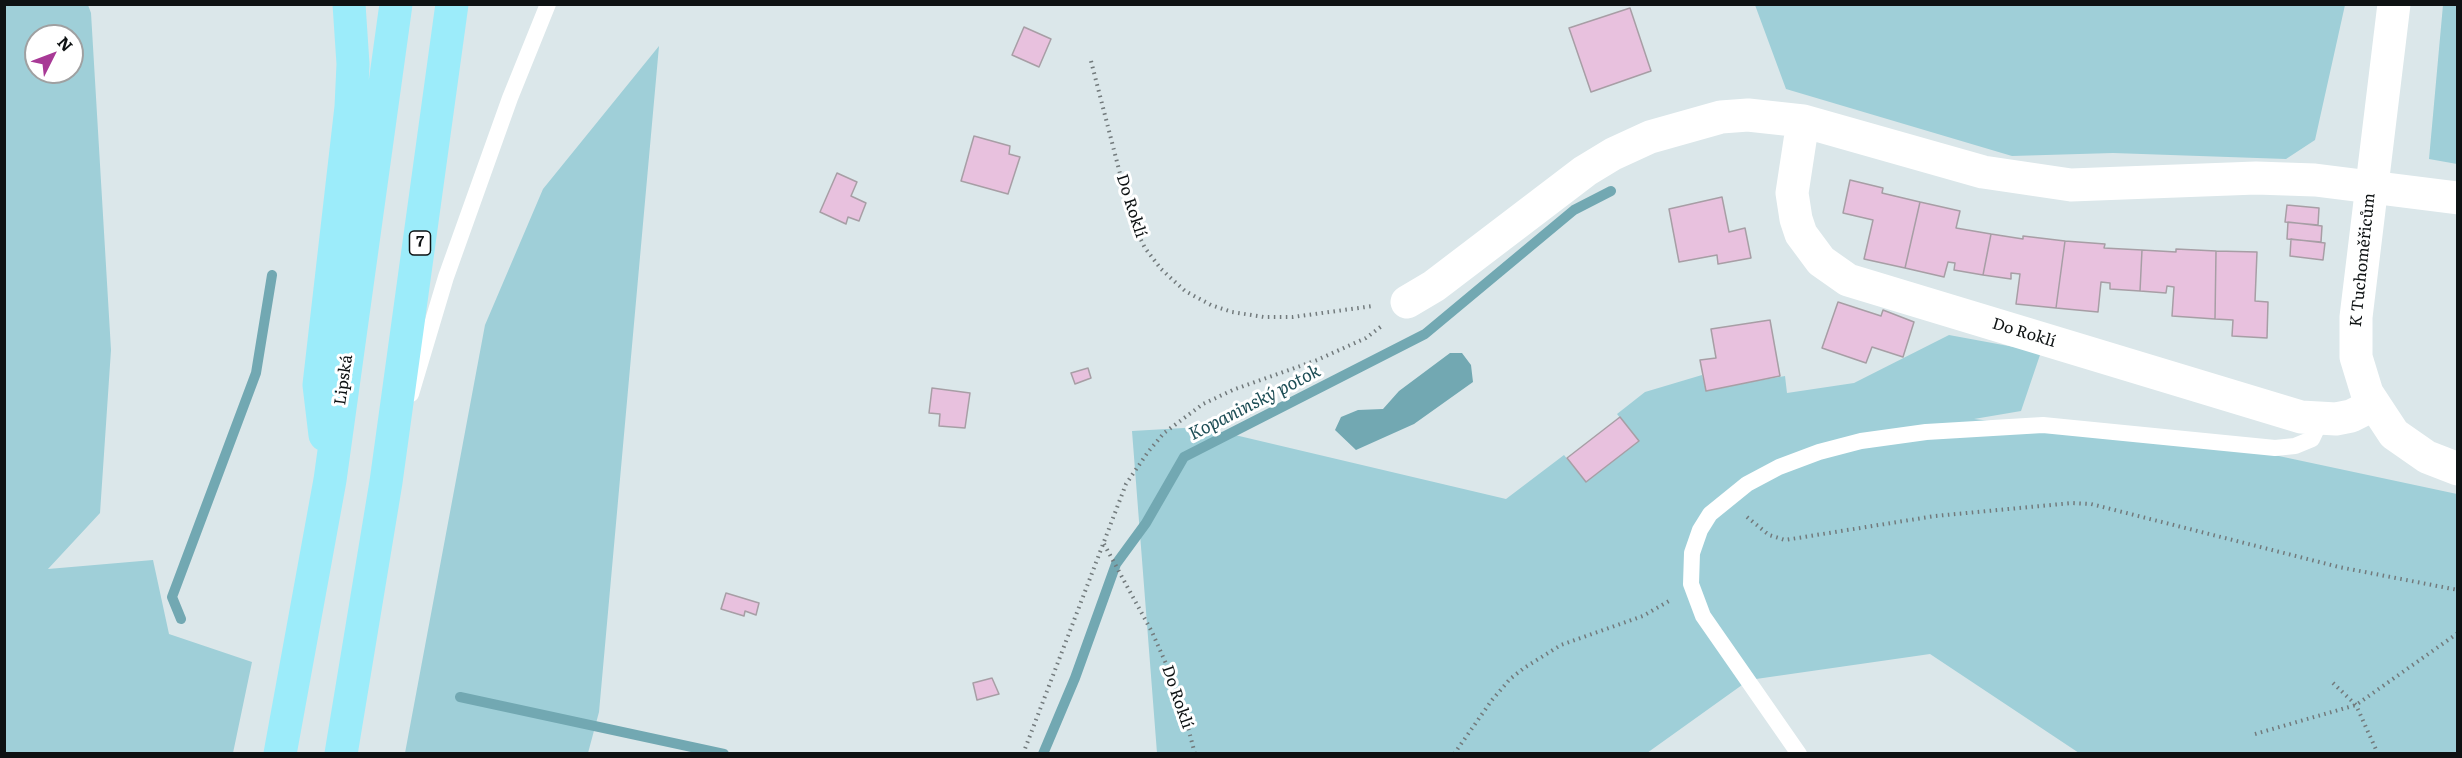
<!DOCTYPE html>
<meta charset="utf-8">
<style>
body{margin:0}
#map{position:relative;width:2462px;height:758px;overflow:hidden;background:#dbe7ea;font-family:Literata,serif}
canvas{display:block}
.frame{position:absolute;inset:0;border:6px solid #0e1213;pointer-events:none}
.north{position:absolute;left:24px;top:24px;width:60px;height:60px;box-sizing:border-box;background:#fff;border:2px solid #9fa0a1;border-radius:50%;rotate:48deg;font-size:16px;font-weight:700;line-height:24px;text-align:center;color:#0e1213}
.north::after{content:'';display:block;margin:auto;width:21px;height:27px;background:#a83996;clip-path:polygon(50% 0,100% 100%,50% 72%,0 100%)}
</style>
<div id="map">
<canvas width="2462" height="758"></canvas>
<div class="frame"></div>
<div class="north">N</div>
</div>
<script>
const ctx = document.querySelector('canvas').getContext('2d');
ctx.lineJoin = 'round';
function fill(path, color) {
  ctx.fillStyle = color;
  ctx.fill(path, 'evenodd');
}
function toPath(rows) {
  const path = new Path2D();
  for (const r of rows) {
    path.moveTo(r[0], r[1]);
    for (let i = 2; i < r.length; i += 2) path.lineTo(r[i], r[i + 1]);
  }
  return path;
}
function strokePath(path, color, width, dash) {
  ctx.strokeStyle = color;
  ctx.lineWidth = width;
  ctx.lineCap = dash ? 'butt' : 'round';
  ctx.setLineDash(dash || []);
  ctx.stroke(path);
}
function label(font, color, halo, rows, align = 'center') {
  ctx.font = font + ' Literata,serif';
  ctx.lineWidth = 6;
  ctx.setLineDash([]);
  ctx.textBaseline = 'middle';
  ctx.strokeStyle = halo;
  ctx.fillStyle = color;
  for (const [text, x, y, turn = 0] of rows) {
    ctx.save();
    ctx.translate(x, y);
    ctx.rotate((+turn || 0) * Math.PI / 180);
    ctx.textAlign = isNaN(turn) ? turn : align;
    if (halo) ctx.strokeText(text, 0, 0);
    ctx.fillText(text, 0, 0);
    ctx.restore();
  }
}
fill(toPath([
 [4,5,88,5,91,13,111,350,100,513,48,569,153,560,169,634,252,662,233,753,5,753],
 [36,36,72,36,72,72,36,72],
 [1755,5,1755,4,2345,5,2315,140,2286,159,2113,153,2012,156,1786,89],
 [2443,5,2457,5,2457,164,2429,159],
 [659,46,599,712,588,753,405,753,485,325,543,189],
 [1949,335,2041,352,2021,411,1974,419,2260,452,2457,494,2457,753,2079,753,1930,654,1749,680,1647,753,1157,753,1132,431,1201,427,1506,499,1564,455,1586,482,1638,441,1617,414,1645,392,1702,375,1706,390,1785,376,1787,393,1854,383]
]), '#9fcfd8');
fill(toPath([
 [1450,353,1462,353,1471,365,1473,382,1414,424,1356,450,1335,430,1341,417,1358,410,1383,409,1399,391]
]), '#72a8b2');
strokePath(toPath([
 [181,619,172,597,256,373,272,275],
 [460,697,724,754],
 [1043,754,1075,678,1116,564,1146,523,1184,457,1425,334,1574,210,1611,191]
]), '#72a8b2', 10);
const building = toPath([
 [1630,8,1651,71,1591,92,1569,28,1630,8],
 [1024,27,1051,39,1039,67,1012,55,1024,27],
 [974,136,1010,146,1009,154,1020,157,1008,194,961,181,974,136],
 [837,173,857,182,851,196,866,203,859,221,848,217,846,224,820,212,837,173],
 [1850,180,1883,188,1882,193,1920,202,1905,268,1864,259,1873,220,1843,213,1850,180],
 [1722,197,1729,232,1745,228,1751,258,1718,264,1717,255,1679,262,1669,209,1722,197],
 [1920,202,1960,211,1956,228,1991,234,1983,275,1954,270,1955,263,1948,262,1944,277,1905,268,1920,202],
 [2287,205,2319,208,2318,225,2285,222,2287,205],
 [2288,222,2322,226,2321,242,2287,239,2288,222],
 [1991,234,2023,239,2023,236,2065,241,2056,308,2016,304,2020,274,2011,273,2011,279,1983,275,1991,234],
 [2291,239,2325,243,2323,260,2290,256,2291,239],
 [2065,241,2105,244,2104,248,2142,250,2140,291,2110,289,2110,283,2101,282,2098,312,2056,308,2065,241],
 [2176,249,2216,251,2215,319,2172,316,2174,287,2167,286,2166,293,2140,291,2142,250,2176,252,2176,249],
 [2216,251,2257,252,2255,301,2268,302,2267,338,2232,336,2233,320,2215,319,2216,251],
 [1838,302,1881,316,1883,310,1914,322,1903,357,1872,347,1866,363,1822,348,1838,302],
 [1770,320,1780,376,1706,391,1700,360,1716,358,1711,329,1770,320],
 [1088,368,1091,378,1075,384,1071,373,1088,368],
 [932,388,970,393,965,428,939,426,940,414,929,413,932,388],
 [1620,417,1639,441,1586,482,1567,458,1620,417],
 [726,593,759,603,756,615,745,611,744,616,721,609,726,593],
 [992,678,999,694,977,700,973,683,992,678]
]);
fill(building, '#e8c1de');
strokePath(building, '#a79ea5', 1.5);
strokePath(toPath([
 [1091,61,1133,224,1145,248,1161,269,1185,291,1211,305,1232,312,1264,317,1293,317,1373,306],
 [1747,517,1769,535,1785,540,1935,516,2072,503,2091,504,2339,567,2458,590],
 [1104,544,1152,632,1179,693,1195,754],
 [2333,683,2356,705,2378,754],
 [2255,734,2356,705,2458,633],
 [1023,754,1126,484,1148,452,1164,433,1203,404,1235,389,1317,360,1366,338,1383,325],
 [1454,754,1492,700,1510,679,1524,668,1561,645,1643,616,1669,601]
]), '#727a7c', 4, [1.5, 4.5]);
strokePath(toPath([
 [411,394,446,277,510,98,548,4],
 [1799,754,1703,616,1691,584,1692,553,1700,530,1710,514,1747,484,1779,467,1819,452,1861,441,1926,432,2043,425,2275,448,2295,446,2312,439,2321,420]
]), '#fff', 16);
strokePath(toPath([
 [1803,121,1792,193,1796,219,1801,234,1821,261,1848,280,2301,417,2336,419,2351,416,2373,405],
 [1407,302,1434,286,1585,171,1613,154,1650,137,1721,117,1748,115,1803,121,1983,172,2071,185,2256,178,2315,180,2458,198]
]), '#fff', 33);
strokePath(toPath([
 [2394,4,2356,317,2356,357,2367,393,2394,434,2427,457,2458,469]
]), '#fff', 33);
strokePath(toPath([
 [325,435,319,385,351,107,353,64,349,4],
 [280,754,330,480,396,4],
 [341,754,386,482,452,4]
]), '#9cecfa', 33);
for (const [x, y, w] of [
 [420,243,21]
]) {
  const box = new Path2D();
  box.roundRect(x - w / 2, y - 12, w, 24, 4.5);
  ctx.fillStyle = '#fff';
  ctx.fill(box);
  strokePath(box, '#0e1213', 1.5);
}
label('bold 15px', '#0e1213', null, [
 ["7",420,243]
]);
label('16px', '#0e1213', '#fff', [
 ["Do Roklí",1131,206,72],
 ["K Tuchoměřicům",2363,260,-84],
 ["Do Roklí",2024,333,17],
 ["Lipská",344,380,-82],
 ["Do Roklí",1177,697,71]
]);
label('italic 18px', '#1e4e56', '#fff', [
 ["Kopaninský potok",1255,403,-27]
]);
</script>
